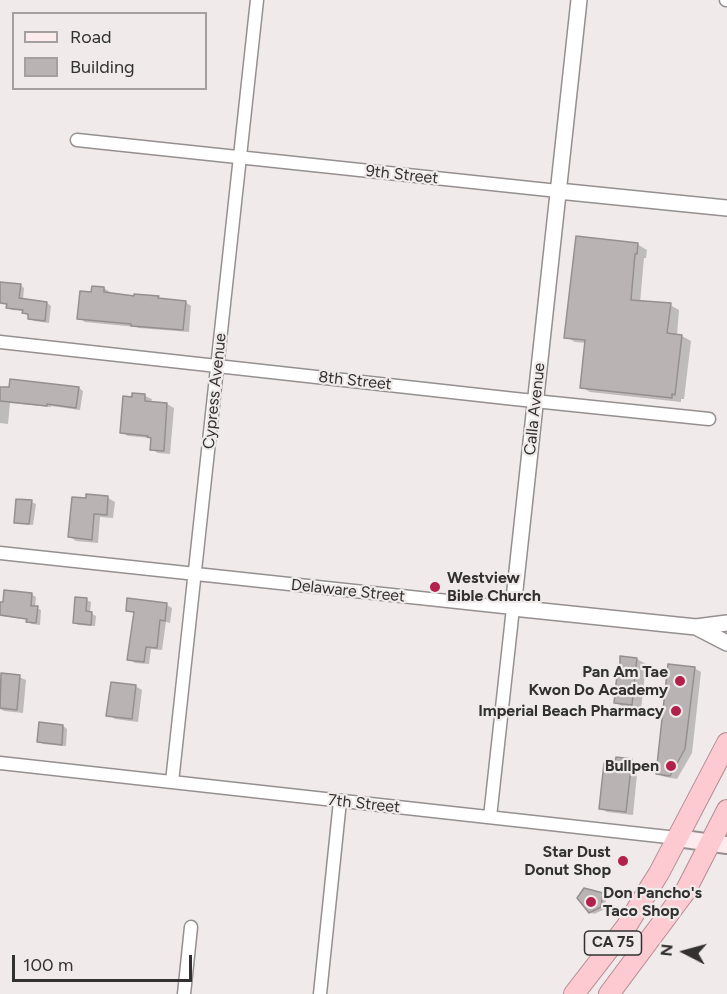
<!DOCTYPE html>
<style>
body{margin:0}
#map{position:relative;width:727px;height:994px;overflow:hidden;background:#f0eaea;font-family:Figtree,sans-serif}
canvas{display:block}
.legend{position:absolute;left:12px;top:12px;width:195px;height:78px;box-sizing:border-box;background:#f0eaea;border:2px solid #a4a0a0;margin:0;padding:8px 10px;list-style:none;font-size:18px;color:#323030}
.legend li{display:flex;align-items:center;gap:12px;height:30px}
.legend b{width:30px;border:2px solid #a4a0a0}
.north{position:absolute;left:655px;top:922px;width:60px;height:60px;-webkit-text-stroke:4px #f0eaea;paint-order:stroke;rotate:276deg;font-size:16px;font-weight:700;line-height:24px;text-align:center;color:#323030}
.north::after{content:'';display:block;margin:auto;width:21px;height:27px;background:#323030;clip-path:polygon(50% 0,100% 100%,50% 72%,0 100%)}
.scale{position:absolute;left:12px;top:955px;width:180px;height:27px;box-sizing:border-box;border:3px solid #323030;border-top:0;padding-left:8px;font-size:18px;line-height:21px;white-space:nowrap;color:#323030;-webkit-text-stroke:4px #f0eaea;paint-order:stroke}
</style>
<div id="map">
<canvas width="727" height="994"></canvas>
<ul class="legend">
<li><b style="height:8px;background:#feebee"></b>Road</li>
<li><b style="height:16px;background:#b9b3b4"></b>Building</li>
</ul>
<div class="north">N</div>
<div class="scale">100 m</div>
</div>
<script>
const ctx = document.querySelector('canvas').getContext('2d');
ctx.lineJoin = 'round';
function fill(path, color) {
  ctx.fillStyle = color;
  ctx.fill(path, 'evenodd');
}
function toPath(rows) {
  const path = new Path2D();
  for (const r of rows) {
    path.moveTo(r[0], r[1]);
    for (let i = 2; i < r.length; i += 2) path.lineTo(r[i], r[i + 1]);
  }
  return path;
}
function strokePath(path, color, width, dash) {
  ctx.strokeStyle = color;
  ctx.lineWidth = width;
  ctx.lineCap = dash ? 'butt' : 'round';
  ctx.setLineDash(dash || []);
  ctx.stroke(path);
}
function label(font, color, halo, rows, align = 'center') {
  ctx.font = font + ' Figtree,sans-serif';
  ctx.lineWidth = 4.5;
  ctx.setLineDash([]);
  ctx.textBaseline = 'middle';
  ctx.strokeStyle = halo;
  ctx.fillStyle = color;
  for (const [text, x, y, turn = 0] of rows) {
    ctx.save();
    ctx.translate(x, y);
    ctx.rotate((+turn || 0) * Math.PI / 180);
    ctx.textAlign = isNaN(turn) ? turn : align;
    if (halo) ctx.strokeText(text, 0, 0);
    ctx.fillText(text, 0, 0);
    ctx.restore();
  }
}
fill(toPath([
 [637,244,647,250,646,258,644,258,640,303,670,305,679,310,677,335,682,336,691,341,684,399,681,399,681,402,590,392,581,387,586,343,575,342,566,337],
 [0,283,20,285,24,288,23,300,47,303,51,306,49,323,34,321,29,318,28,315,24,311,12,310,8,308,8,305,0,303],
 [104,288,110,292,110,294,135,297,135,296,158,298,161,300,185,302,191,306,189,332,139,328,136,327,85,322,79,318,92,294],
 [0,388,79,388,83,391,80,410,51,406,51,407,10,403,8,424,0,423],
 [145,396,152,399,151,403,167,404,174,408,170,454,158,453,151,449,152,438,128,436,121,432,133,398],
 [108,498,115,502,113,518,100,517,98,543,76,541,70,537,87,500],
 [31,502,36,504,33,525,20,524,15,522],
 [31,594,36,597,35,607,41,610,40,625,32,624,28,622,28,620,0,616,0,604],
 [86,600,91,602,90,613,96,616,95,626,78,625,74,622],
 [167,605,172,608,170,623,166,622,162,650,151,649,149,664,135,663,129,659,135,614,127,610],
 [637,659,646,664,641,710,625,708,616,703],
 [694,668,701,672,692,753,677,779,665,777,658,774],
 [19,677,26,680,23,713,4,711,0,709,0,688],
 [135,686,142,690,138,722,115,719,108,715],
 [63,726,67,729,66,746,43,744,39,741],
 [632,760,638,764,633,815,607,812,600,808,616,766],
 [602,895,606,897,605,909,594,914,590,912]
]), '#0003');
const building = toPath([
 [576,236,638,243,637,254,635,254,631,300,671,303,667,333,682,335,675,395,672,394,672,398,580,388,585,340,564,338,576,236],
 [0,282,21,284,19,298,47,302,45,321,28,319,28,314,22,313,23,310,6,308,7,304,0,303,0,282],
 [92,286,104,287,104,292,134,296,134,294,159,296,158,298,186,301,183,330,131,326,131,324,77,319,80,291,91,292,92,286],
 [10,379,79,387,76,408,47,404,47,406,0,401,0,387,9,387,10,379],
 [132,393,145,394,145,401,167,403,164,451,150,450,151,438,147,437,148,436,120,433,123,396,132,397,132,393],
 [86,494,108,496,107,515,94,514,92,540,68,537,72,497,86,498,86,494],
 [16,499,32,500,29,524,14,523,16,499],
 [4,590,32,593,31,606,38,606,36,623,26,622,27,619,0,615,0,602,3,602,4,590],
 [75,597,87,598,86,611,92,612,91,625,73,623,75,597],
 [127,598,167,603,165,621,160,620,157,648,146,647,144,662,127,660,134,612,126,611,127,598],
 [620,656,637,658,632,705,614,703,618,665,620,665,620,656],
 [668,664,695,667,685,749,670,776,656,774,668,664],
 [1,673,20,675,17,710,0,708,1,673],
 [111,682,136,685,132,719,106,716,111,682],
 [39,722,63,725,62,745,37,742,39,722],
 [616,757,632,759,626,812,599,809,604,763,615,764,616,757],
 [584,888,603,893,601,907,589,913,577,898,584,888]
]);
fill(building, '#b9b3b4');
strokePath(building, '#958f8f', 1.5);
const minor = toPath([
 [726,0,727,0],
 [77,140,558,191],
 [0,342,515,399,709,419],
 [0,553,513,608,490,817],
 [0,763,677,838],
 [172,782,257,0],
 [184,994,191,927],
 [320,994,340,801]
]);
const tertiary = toPath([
 [579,0,513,608,696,627,727,623],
 [558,191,727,208],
 [696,627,727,643]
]);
const secondary = toPath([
 [677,838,727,845]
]);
const trunk = toPath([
 [574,994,626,927,649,889,659,873,727,743],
 [609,994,685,892,727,810]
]);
strokePath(minor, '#958f90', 15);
strokePath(tertiary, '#958f90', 18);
strokePath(secondary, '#958f90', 20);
strokePath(trunk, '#b58b91', 22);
strokePath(minor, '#fff', 12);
strokePath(tertiary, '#fff', 15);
strokePath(secondary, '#feebee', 16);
strokePath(trunk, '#fccad0', 20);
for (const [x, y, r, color] of [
 [435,587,6,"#b2204c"],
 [680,681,6,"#b2204c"],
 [676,711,6,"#b2204c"],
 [671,766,6,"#b2204c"],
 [623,861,6,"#b2204c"],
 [591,902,6,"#b2204c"]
]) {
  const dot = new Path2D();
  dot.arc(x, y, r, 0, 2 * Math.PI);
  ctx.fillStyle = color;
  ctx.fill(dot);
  strokePath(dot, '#f0eaea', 2);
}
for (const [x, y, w] of [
 [613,943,57]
]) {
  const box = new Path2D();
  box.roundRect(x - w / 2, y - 12, w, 24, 4.5);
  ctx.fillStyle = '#f0eaea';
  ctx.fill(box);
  strokePath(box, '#323030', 1.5);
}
label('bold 15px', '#323030', null, [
 ["CA 75",613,943]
]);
label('16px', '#323030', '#f0eaea', [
 ["9th Street",402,175,6],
 ["8th Street",355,381,6],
 ["Cypress Avenue",215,391,-84],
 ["Calla Avenue",535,409,-84],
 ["Delaware Street",348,591,6],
 ["7th Street",364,804,6]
]);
label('bold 16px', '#323030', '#f0eaea', [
 ["Westview",447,578,"left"],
 ["Bible Church",447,596,"left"],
 ["Pan Am Tae",668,672],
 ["Kwon Do Academy",668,690],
 ["Imperial Beach Pharmacy",664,711],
 ["Bullpen",659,766],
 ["Star Dust",611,852],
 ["Donut Shop",611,870],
 ["Don Pancho's",603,893,"left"],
 ["Taco Shop",603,911,"left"]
], 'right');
</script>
